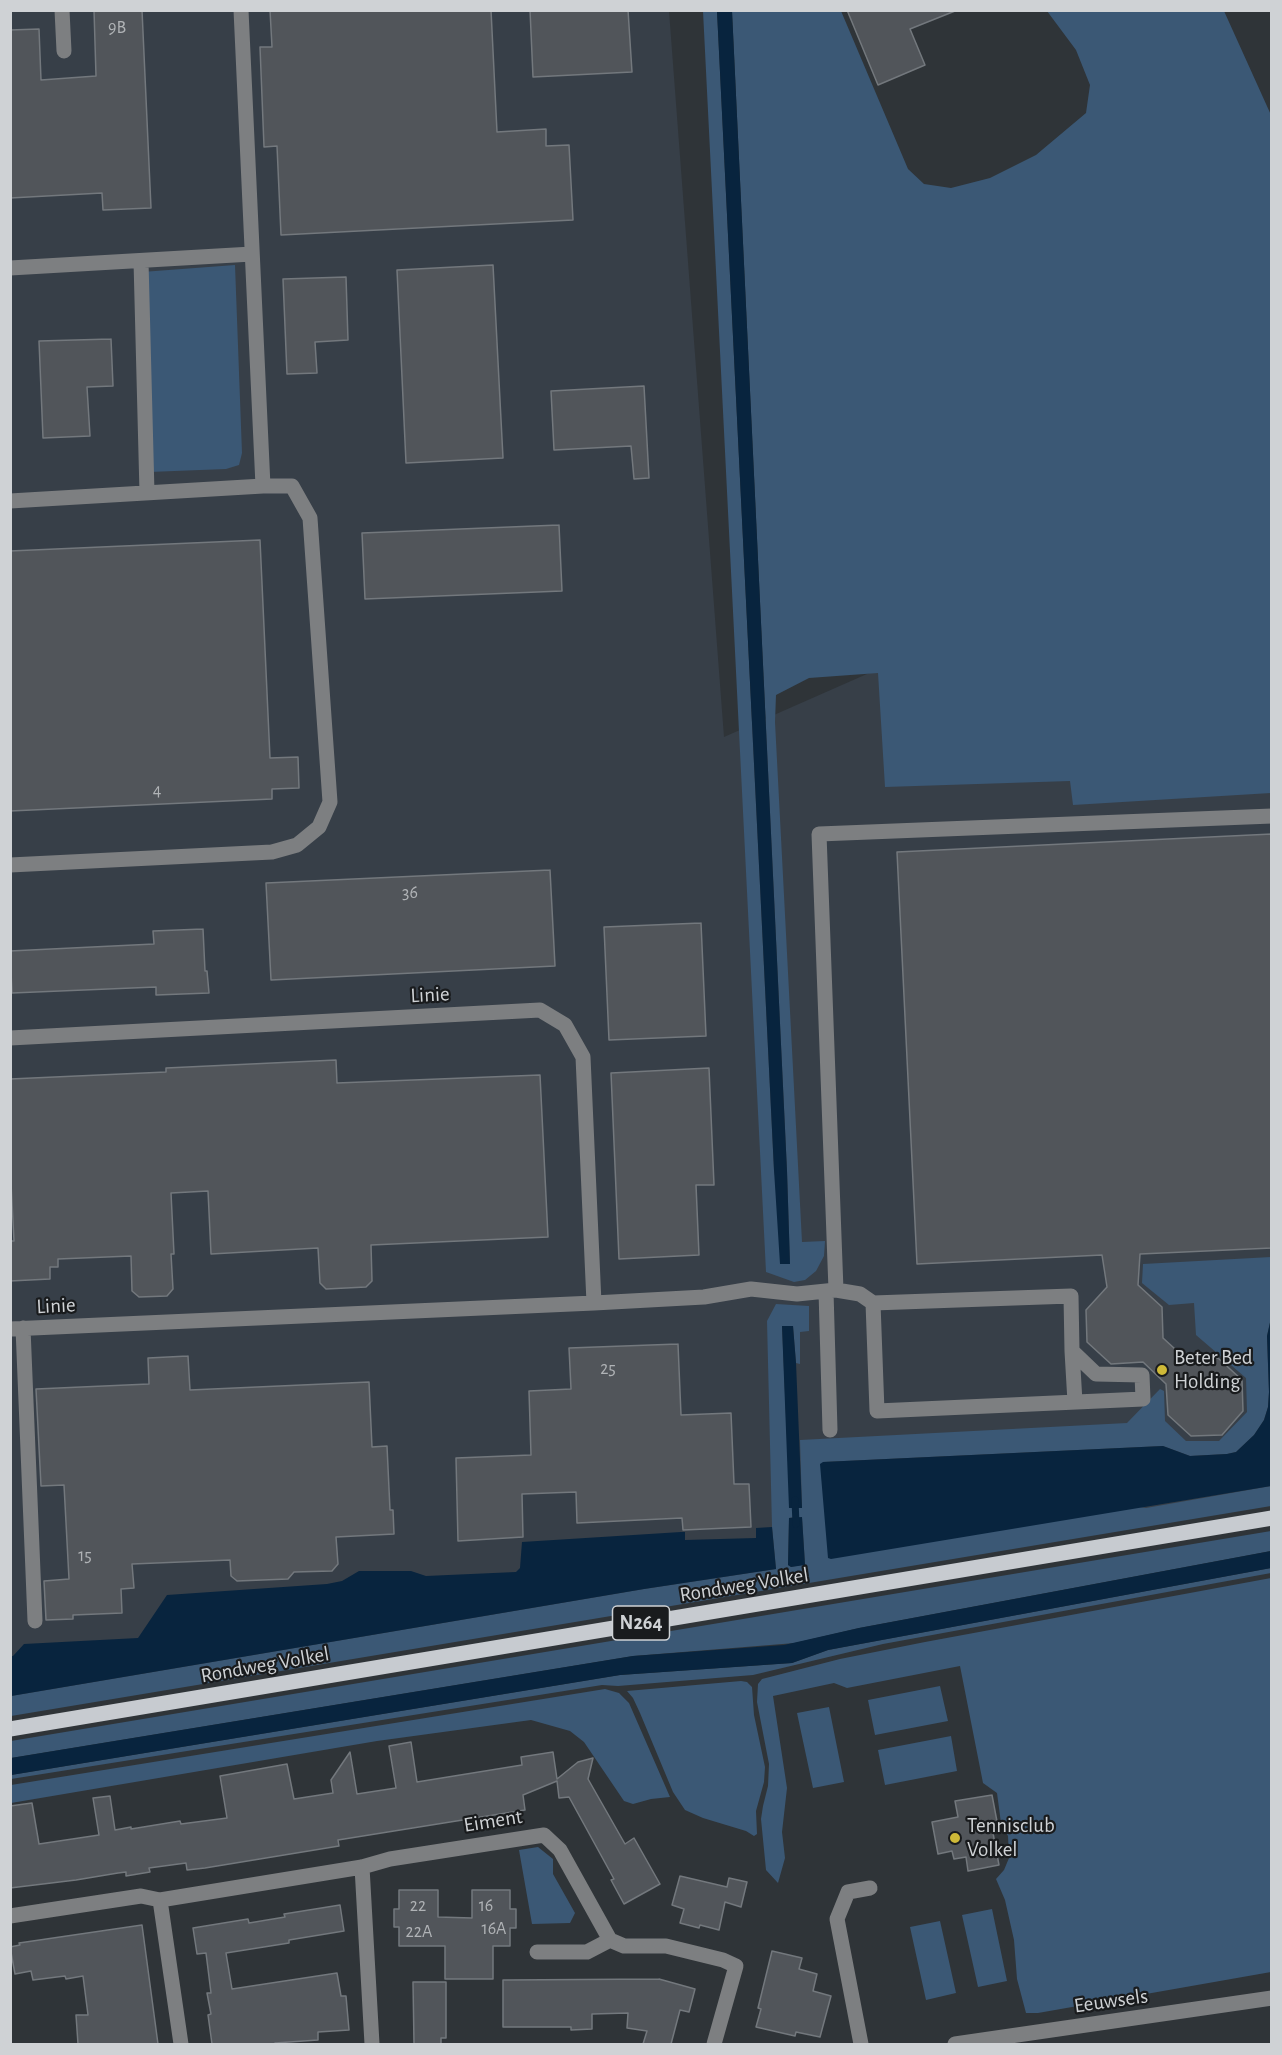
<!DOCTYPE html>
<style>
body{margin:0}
#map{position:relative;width:1282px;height:2055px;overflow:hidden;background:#2f3438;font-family:"Alegreya Sans",sans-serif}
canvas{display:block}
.frame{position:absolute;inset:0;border:12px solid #cfd2d5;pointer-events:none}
</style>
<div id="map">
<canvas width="1282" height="2055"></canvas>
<div class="frame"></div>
</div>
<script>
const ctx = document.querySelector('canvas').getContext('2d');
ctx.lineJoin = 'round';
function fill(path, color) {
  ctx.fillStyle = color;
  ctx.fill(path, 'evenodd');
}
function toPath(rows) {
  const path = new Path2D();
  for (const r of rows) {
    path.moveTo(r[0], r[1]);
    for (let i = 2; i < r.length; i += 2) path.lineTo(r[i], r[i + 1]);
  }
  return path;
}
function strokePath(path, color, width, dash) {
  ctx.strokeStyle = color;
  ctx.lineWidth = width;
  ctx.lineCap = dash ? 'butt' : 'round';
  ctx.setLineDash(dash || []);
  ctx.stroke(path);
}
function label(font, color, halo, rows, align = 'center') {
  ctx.font = font + ' "Alegreya Sans",sans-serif';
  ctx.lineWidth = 4.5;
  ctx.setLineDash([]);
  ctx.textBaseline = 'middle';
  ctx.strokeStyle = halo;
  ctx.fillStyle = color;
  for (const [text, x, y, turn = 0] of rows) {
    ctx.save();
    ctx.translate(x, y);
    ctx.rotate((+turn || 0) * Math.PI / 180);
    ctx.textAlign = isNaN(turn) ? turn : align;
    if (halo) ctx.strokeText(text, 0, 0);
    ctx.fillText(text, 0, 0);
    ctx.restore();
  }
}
fill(toPath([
 [11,11,669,11,724,737,969,629,1271,522,1271,1495,11,1707]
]), '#373f48');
fill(toPath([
 [703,11,717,11,774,1170,790,1264,787,1171,732,11,841,11,908,169,924,184,951,188,990,178,1036,155,1086,113,1090,85,1076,50,1047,11,1224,11,1271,115,1271,793,1073,805,1070,781,885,787,878,673,809,678,776,695,775,722,802,1242,825,1241,824,1256,816,1271,805,1280,794,1282,766,1272],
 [235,265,242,453,239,465,226,469,149,472,142,272],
 [1271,1257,1271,1318,1267,1336,1269,1392,1268,1407,1264,1420,1254,1435,1236,1452,1227,1454,1190,1456,1163,1446,823,1462,1146,1508,1271,1486,1271,1506,11,1716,11,1696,644,1589,776,1569,772,1527,767,1321,776,1304,809,1306,809,1331,800,1332,800,1364,796,1363,793,1326,782,1326,790,1508,793,1508,794,1517,789,1518,788,1565,791,1567,805,1564,802,1518,798,1517,797,1508,802,1507,800,1440,1127,1423,1160,1389,1164,1391,1165,1421,1186,1441,1219,1441,1247,1412,1246,1378,1196,1335,1194,1303,1169,1305,1142,1283,1143,1264],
 [1271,1531,1271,1551,859,1628,795,1643,633,1656,11,1758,11,1741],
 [1271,1568,1271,1573,883,1644,753,1675,618,1686,602,1685,11,1779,11,1775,620,1675,792,1663,828,1650,844,1647],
 [1271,1578,1271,1972,1038,2013,1026,2013,1017,1979,1014,1940,1005,1900,996,1879,1004,1870,1009,1858,1008,1836,1001,1823,997,1793,983,1783,960,1666,847,1688,834,1683,773,1696,787,1788,782,1832,785,1858,778,1883,766,1870,761,1819,763,1806,768,1786,769,1764,757,1702,758,1684,762,1679,840,1659,925,1642],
 [741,1681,747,1682,752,1687,754,1715,765,1767,764,1782,756,1811,757,1834,754,1836,746,1831,703,1818,685,1810,673,1792,640,1713,633,1698,627,1691],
 [940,1686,948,1721,875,1735,868,1700],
 [605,1689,619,1693,629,1703,670,1797,651,1799,633,1804,624,1801,584,1742,570,1731,531,1720,377,1741,11,1803,11,1785],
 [829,1707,844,1782,813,1788,797,1713],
 [951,1736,957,1771,885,1785,878,1750],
 [538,1847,553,1859,553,1874,575,1913,570,1923,532,1924,519,1850],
 [992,1909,1007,1981,978,1987,962,1915],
 [940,1921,956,1993,926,2000,910,1927]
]), '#3b5875');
fill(toPath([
 [717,11,732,11,787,1171,790,1264,780,1264,774,1170],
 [1271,1318,1271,1486,831,1559,828,1558,820,1464,823,1462,1163,1446,1190,1456,1227,1454,1236,1452,1254,1435,1264,1420,1268,1407,1269,1392,1267,1336],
 [782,1326,793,1326,796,1363,802,1508,789,1508],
 [802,1517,805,1565,791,1567,788,1565,789,1518],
 [772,1527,776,1569,644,1589,11,1696,11,1656,13,1656,24,1644,138,1638,167,1595,327,1584,342,1581,359,1571,411,1571,426,1576,516,1572,520,1568,522,1542,681,1532,685,1532,685,1540,756,1538,756,1528],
 [1271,1551,1271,1568,844,1647,828,1650,792,1663,620,1675,11,1775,11,1758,633,1656,784,1645,859,1628]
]), '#08243e');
strokePath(toPath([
 [795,1500,796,1524]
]), '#08243e', 7);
const building = toPath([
 [94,10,142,10,151,208,103,210,102,193,10,198,10,30,39,29,41,80,96,76,94,10],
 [270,10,491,10,497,132,546,129,546,146,569,145,573,220,281,235,277,146,264,147,260,47,272,47,270,10],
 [530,10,628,10,632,72,533,77,530,10],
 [847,10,955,10,955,11,910,29,925,65,878,85,847,10],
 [493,265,503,458,406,463,397,270,493,265],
 [346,277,348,340,315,342,317,373,287,374,283,279,346,277],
 [111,339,113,386,87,387,90,436,43,438,39,341,111,339],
 [644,386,649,478,634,479,631,446,554,450,551,391,644,386],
 [559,525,562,591,365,599,362,533,559,525],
 [260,540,270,758,298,757,299,788,272,789,272,799,10,811,10,551,260,540],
 [1272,834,1272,1248,1140,1254,1138,1285,1162,1307,1163,1338,1187,1360,1218,1358,1242,1380,1243,1411,1222,1435,1191,1436,1168,1415,1166,1384,1143,1362,1111,1364,1087,1342,1086,1310,1107,1287,1102,1255,917,1264,897,852,1272,834],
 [550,870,555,966,271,980,266,883,550,870],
 [701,923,706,1036,609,1040,604,927,701,923],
 [203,929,205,971,207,971,209,993,156,995,156,987,12,993,10,951,154,944,153,931,203,929],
 [336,1060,337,1083,540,1075,548,1237,371,1245,372,1281,366,1287,326,1289,320,1283,318,1248,211,1254,208,1191,171,1193,174,1254,171,1254,173,1289,167,1296,139,1297,132,1291,131,1256,58,1259,58,1267,50,1267,50,1279,10,1281,10,1241,14,1241,10,1164,10,1079,166,1072,166,1068,336,1060],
 [709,1068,714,1185,696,1185,699,1255,619,1259,611,1073,709,1068],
 [678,1344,681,1415,731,1413,734,1484,749,1484,751,1527,683,1530,682,1518,577,1523,576,1492,522,1494,523,1537,458,1541,456,1458,531,1455,529,1391,571,1389,569,1348,678,1344],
 [188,1356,190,1390,369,1382,372,1447,387,1446,390,1510,393,1510,394,1534,336,1537,338,1564,332,1571,294,1572,288,1579,237,1581,231,1576,230,1560,132,1564,134,1588,121,1589,122,1613,73,1615,73,1619,46,1620,44,1581,69,1579,64,1485,41,1486,36,1389,149,1384,148,1358,188,1356],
 [411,1742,417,1782,522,1765,521,1757,553,1752,557,1779,578,1762,593,1758,588,1779,625,1844,634,1838,660,1884,624,1904,611,1880,614,1879,569,1797,559,1798,557,1781,523,1795,525,1810,338,1840,339,1846,205,1868,187,1870,186,1863,149,1868,150,1872,126,1876,126,1872,118,1873,76,1880,10,1888,10,1806,32,1803,39,1844,99,1835,93,1798,110,1796,115,1830,131,1827,131,1829,180,1821,181,1824,227,1818,220,1776,287,1764,294,1799,333,1793,331,1780,350,1752,357,1794,396,1788,389,1746,411,1742],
 [992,1795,999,1832,993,1833,999,1865,968,1871,966,1857,954,1859,952,1851,938,1854,932,1822,958,1817,955,1801,992,1795],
 [680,1876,727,1887,729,1878,747,1882,741,1907,725,1902,719,1930,700,1925,699,1928,680,1923,684,1909,672,1905,680,1876],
 [399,1890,438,1890,438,1917,472,1918,472,1890,510,1890,510,1909,516,1909,516,1928,510,1928,510,1946,493,1946,493,1979,445,1979,445,1946,399,1946,399,1927,394,1927,394,1909,399,1909,399,1890],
 [340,1905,344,1931,289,1940,289,1943,226,1953,232,1989,337,1973,341,1996,346,1996,349,2030,318,2032,318,2040,275,2043,276,2044,212,2044,208,2015,211,2014,207,1993,211,1993,206,1953,197,1954,193,1928,248,1919,249,1923,285,1917,284,1914,340,1905],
 [142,1925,158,2044,78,2044,76,2015,88,2015,83,1976,66,1979,65,1976,33,1980,31,1971,15,1974,10,1947,20,1945,19,1943,142,1925],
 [772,1951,802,1958,799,1969,817,1974,813,1991,831,1996,820,2037,796,2032,795,2036,756,2027,761,2009,758,2008,772,1951],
 [659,1979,695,1989,689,2012,680,2010,671,2044,643,2044,647,2031,627,2028,628,2013,592,2014,592,2029,571,2030,571,2027,503,2027,503,1980,659,1979],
 [413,1982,446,1982,446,2038,441,2038,441,2044,414,2044,413,1982]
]);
fill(building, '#51555a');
strokePath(building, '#73787d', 1.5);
strokePath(toPath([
 [62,10,64,51],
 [241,10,263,486],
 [141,261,147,493],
 [10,268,252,254],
 [10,501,263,486,292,486,310,518,330,802,319,827,297,845,272,852,10,865],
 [10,1038,540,1010,565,1025,583,1057,594,1303],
 [836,1290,860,1294,873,1303,1071,1296,1072,1351,1096,1374,1142,1375,1143,1399,877,1411,873,1303],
 [826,1291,830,1430],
 [23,1328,35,1621],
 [10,1329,594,1303,704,1297,751,1289,797,1294,836,1290,819,834,1272,816],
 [1072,1351,1075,1402],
 [362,1867,372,2044],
 [160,1900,181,2044],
 [10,1916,141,1896,160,1900,362,1867,390,1859,544,1835,560,1850,610,1940,624,1946,666,1946,723,1960,736,1966,714,2044],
 [537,1952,587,1952,610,1940],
 [861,2044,837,1919,848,1892,870,1888],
 [955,2044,1272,1998]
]), '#7d7f81', 15);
strokePath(toPath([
 [10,1729,1272,1518]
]), '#c7cbd0', 15);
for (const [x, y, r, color] of [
 [1162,1370,6,"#ceb938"],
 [955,1838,6,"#ceb938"]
]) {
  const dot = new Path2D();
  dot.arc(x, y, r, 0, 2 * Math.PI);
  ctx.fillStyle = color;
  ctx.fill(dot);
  strokePath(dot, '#191b1d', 2);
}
label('18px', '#b0b3b6', null, [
 ["9B",117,28],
 ["4",157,791],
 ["36",410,893],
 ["25",608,1369],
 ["15",85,1556],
 ["22",418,1906],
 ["16",486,1906],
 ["16A",494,1929],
 ["22A",419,1932]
]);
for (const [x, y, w] of [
 [641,1623,57]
]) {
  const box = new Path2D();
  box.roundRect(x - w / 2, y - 17, w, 34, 4.5);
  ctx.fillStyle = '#191b1d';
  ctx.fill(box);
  strokePath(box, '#cfd2d5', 1.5);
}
label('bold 20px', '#cfd2d5', null, [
 ["N264",641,1623]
]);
label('21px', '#cfd2d5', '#191b1d', [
 ["Linie",430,995,-3],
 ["Linie",56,1306,-3],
 ["Rondweg Volkel",744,1585,-9],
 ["Rondweg Volkel",265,1665,-10],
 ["Eiment",493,1821,-9],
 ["Eeuwsels",1111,2001,-8]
]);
label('21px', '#cfd2d5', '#191b1d', [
 ["Beter Bed",1174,1358],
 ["Holding",1174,1382],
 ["Tennisclub",967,1826],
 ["Volkel",967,1850]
], 'left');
</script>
